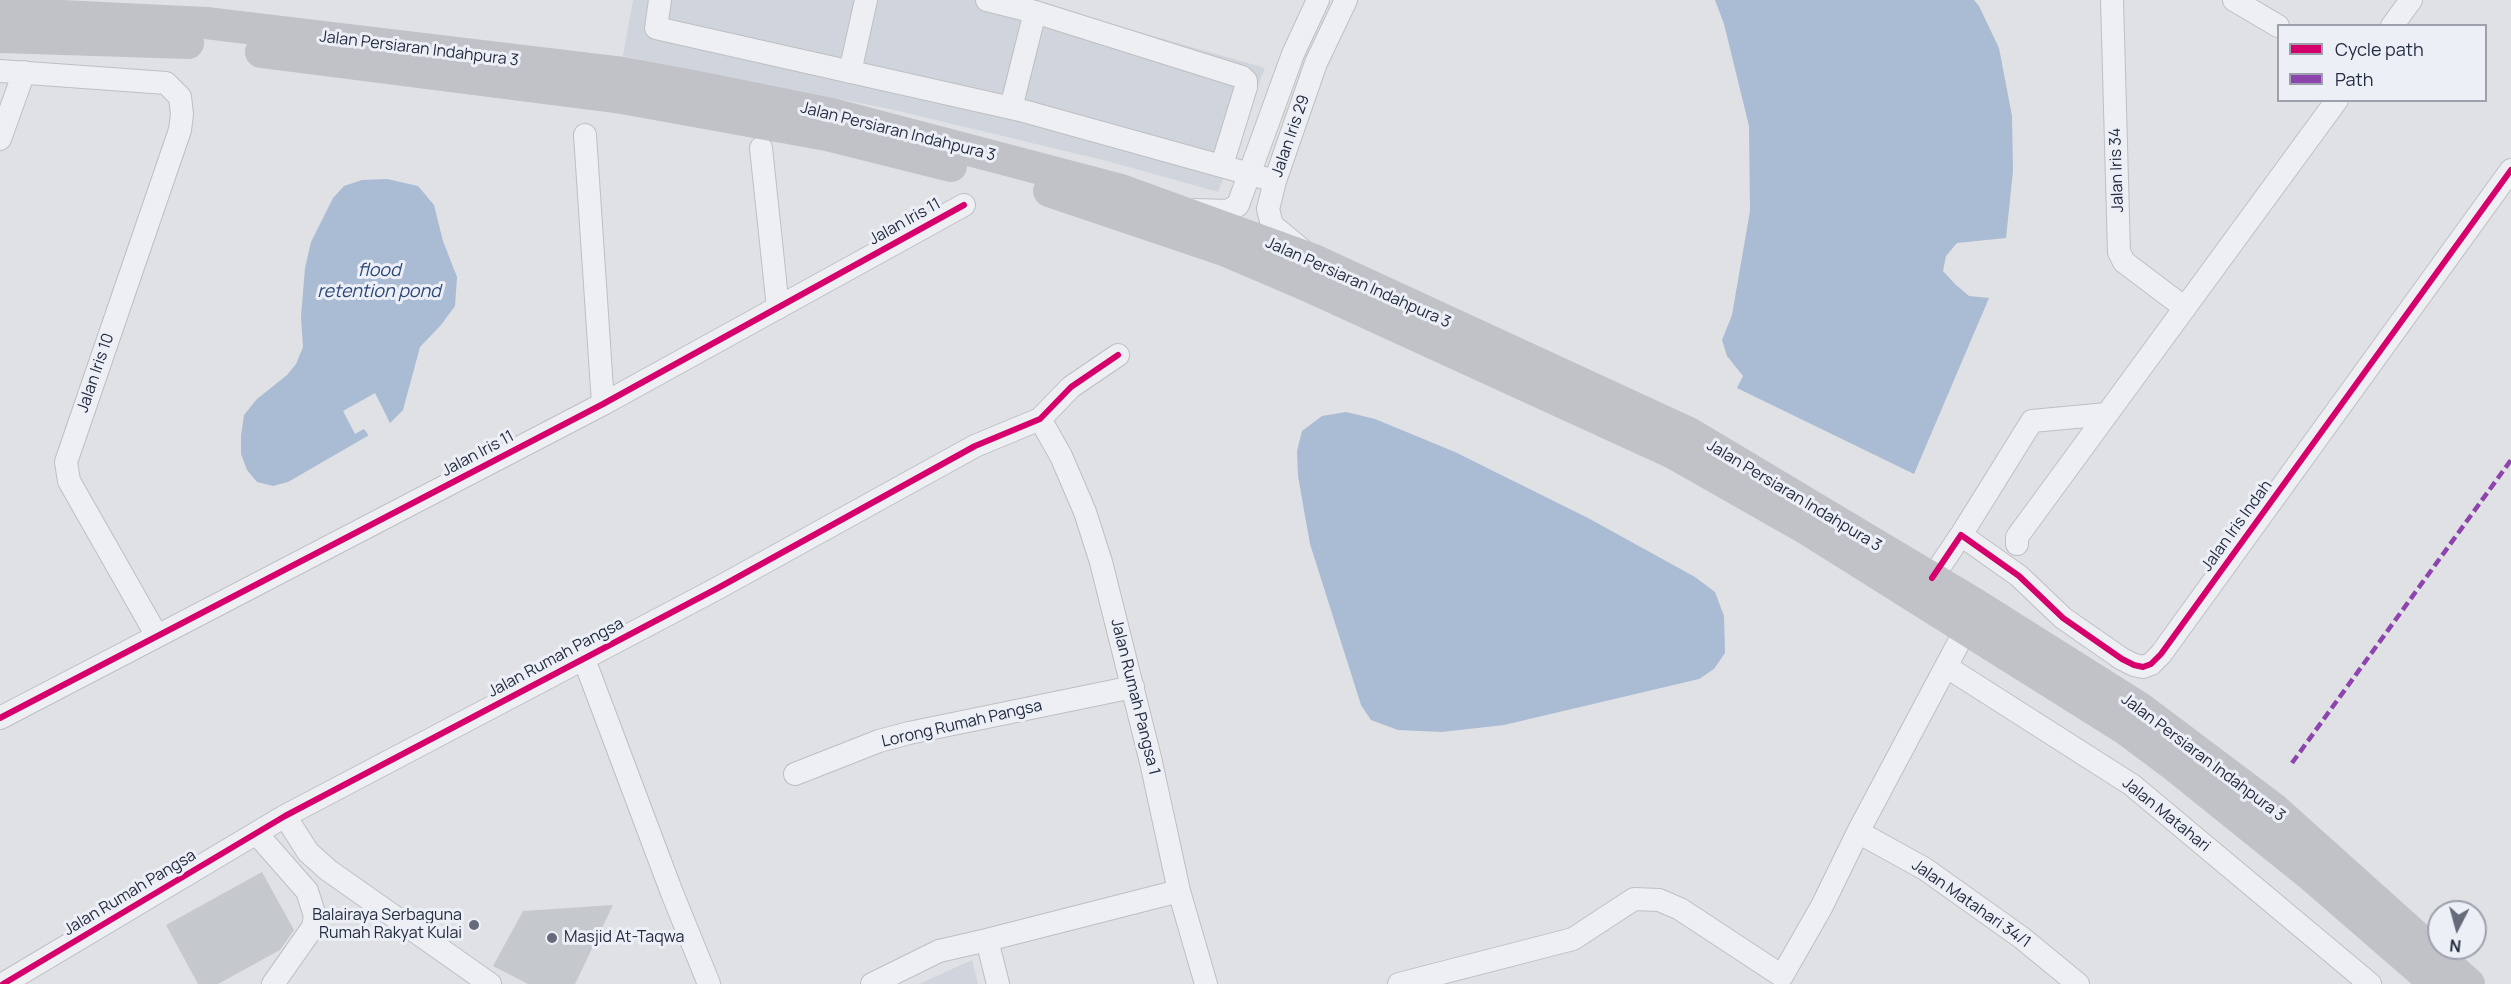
<!DOCTYPE html>
<style>
body{margin:0}
#map{position:relative;width:2511px;height:984px;overflow:hidden;background:#dfe1e5;font-family:Manrope,sans-serif}
canvas{display:block}
.legend{position:absolute;left:2277px;top:24px;width:210px;height:78px;box-sizing:border-box;background:#eceff6;border:2px solid #9ca1ad;margin:0;padding:8px 10px;list-style:none;font-size:18px;color:#242c40}
.legend li{display:flex;align-items:center;gap:12px;height:30px}
.legend b{width:30px;border:2px solid #9ca1ad}
.north{position:absolute;left:2427px;top:900px;width:60px;height:60px;box-sizing:border-box;background:#eceff6;border:2px solid #9ca1ad;border-radius:50%;rotate:186deg;font-size:16px;font-weight:700;line-height:24px;text-align:center;color:#242c40}
.north::after{content:'';display:block;margin:auto;width:21px;height:27px;background:#656b7a;clip-path:polygon(50% 0,100% 100%,50% 72%,0 100%)}
</style>
<div id="map">
<canvas width="2511" height="984"></canvas>
<ul class="legend">
<li><b style="height:8px;background:#d6006c"></b>Cycle path</li>
<li><b style="height:8px;background:#8e44ad"></b>Path</li>
</ul>
<div class="north">N</div>
</div>
<script>
const ctx = document.querySelector('canvas').getContext('2d');
ctx.lineJoin = 'round';
function fill(path, color) {
  ctx.fillStyle = color;
  ctx.fill(path, 'evenodd');
}
function toPath(rows) {
  const path = new Path2D();
  for (const r of rows) {
    path.moveTo(r[0], r[1]);
    for (let i = 2; i < r.length; i += 2) path.lineTo(r[i], r[i + 1]);
  }
  return path;
}
function strokePath(path, color, width, dash) {
  ctx.strokeStyle = color;
  ctx.lineWidth = width;
  ctx.lineCap = dash ? 'butt' : 'round';
  ctx.setLineDash(dash || []);
  ctx.stroke(path);
}
function label(font, color, halo, rows, align = 'center') {
  ctx.font = font + ' Manrope,sans-serif';
  ctx.lineWidth = 6;
  ctx.setLineDash([]);
  ctx.textBaseline = 'middle';
  ctx.strokeStyle = halo;
  ctx.fillStyle = color;
  for (const [text, x, y, turn = 0] of rows) {
    ctx.save();
    ctx.translate(x, y);
    ctx.rotate((+turn || 0) * Math.PI / 180);
    ctx.textAlign = isNaN(turn) ? turn : align;
    if (halo) ctx.strokeText(text, 0, 0);
    ctx.fillText(text, 0, 0);
    ctx.restore();
  }
}
fill(toPath([
 [633,0,1027,0,1265,68,1218,192,1107,161,890,109,623,56],
 [972,960,978,984,919,984]
]), '#d0d4dc');
fill(toPath([
 [1715,0,1974,0,1979,6,1999,48,2012,116,2013,171,2006,238,1957,243,1946,256,1943,271,1955,284,1969,296,1989,298,1914,474,1737,388,1743,376,1727,356,1722,340,1732,315,1750,211,1749,126,1724,24],
 [387,179,418,186,434,205,443,241,457,277,455,306,441,325,420,347,403,410,390,423,288,482,273,486,257,482,247,470,241,454,241,436,244,415,257,399,287,375,296,364,303,347,301,317,305,268,311,242,333,198,344,186,362,180],
 [1346,412,1375,419,1455,452,1588,518,1695,577,1715,592,1724,616,1725,653,1714,669,1699,679,1504,725,1442,732,1398,730,1371,720,1361,705,1310,544,1298,476,1297,451,1302,431,1322,416]
]), '#aabbd4');
fill(toPath([
 [375,393,390,423,381,429,382,432,378,434,376,432,369,436,364,429,355,434,343,411]
]), '#dfe1e5');
fill(toPath([
 [262,872,294,930,280,950,218,984,198,984,166,925],
 [613,905,575,984,528,984,493,966,523,911]
]), '#c5c8cc');
const street = toPath([
 [660,0,656,28,1020,110,1275,181],
 [987,0,1035,12,1242,77,1246,81,1246,87,1222,165],
 [2112,0,2119,252,2124,262,2185,308],
 [2234,0,2278,26],
 [2392,26,2411,0],
 [0,71,166,83,180,97,182,114,180,130,66,462,69,481,157,636],
 [850,72,866,0],
 [1011,108,1035,12],
 [585,135,603,404],
 [0,139,24,72],
 [761,148,778,308],
 [1195,210,1228,211,1238,205,1293,54,1318,0],
 [1301,249,1272,225,1268,209,1275,181,1316,63,1346,0],
 [1040,419,1061,456,1085,512,1101,562,1151,762,1179,891,1206,984],
 [1961,535,2032,421,2107,414],
 [2017,544,2017,537,2337,100],
 [1932,578,1961,535,2019,576,2063,618,2122,659,2134,665,2143,667,2151,664,2161,654,2511,170],
 [584,659,672,893,709,984],
 [1947,667,2132,785,2370,984],
 [0,718,603,404,964,205],
 [795,774,879,741,909,733,1133,687],
 [285,816,308,852,328,870,490,984],
 [1858,832,1925,869,2022,938,2078,984],
 [257,834,307,891,315,916,313,927,273,984],
 [3,984,285,816,718,588,975,446,1040,419,1071,387,1118,355],
 [872,984,939,951,987,940],
 [998,984,987,940,1179,891],
 [1399,984,1573,939,1634,899,1659,900,1680,909,1782,976,1822,906,1858,832,1966,629]
]);
strokePath(street, '#bdbfc3', 24);
strokePath(street, '#eeeff2', 22);
strokePath(toPath([
 [0,13,206,23,623,73,688,85,832,114,1121,190,1314,260,1689,433,1975,604,2140,708,2273,808,2469,984],
 [0,37,188,43],
 [261,52,622,98,827,135,951,166],
 [1049,191,1224,250,1306,285,1675,454,1805,528,2125,729,2176,767,2309,874,2436,984]
]), '#c0c2c8', 32);
strokePath(toPath([
 [2292,763,2511,460]
]), '#8e44ad', 4.5, [9, 4.5]);
strokePath(toPath([
 [1932,578,1961,535,2019,576,2063,618,2122,659,2134,665,2143,667,2151,664,2161,654,2511,170],
 [0,718,603,404,964,205],
 [3,984,285,816,718,588,975,446,1040,419,1071,387,1118,355]
]), '#d6006c', 6);
for (const [x, y, r, color] of [
 [474,925,6,"#656b7a"],
 [552,938,6,"#656b7a"]
]) {
  const dot = new Path2D();
  dot.arc(x, y, r, 0, 2 * Math.PI);
  ctx.fillStyle = color;
  ctx.fill(dot);
  strokePath(dot, '#eceff6', 2);
}
label('16px', '#242c40', '#eceff6', [
 ["Jalan Persiaran Indahpura 3",419,49,7],
 ["Jalan Persiaran Indahpura 3",898,132,14],
 ["Jalan Iris 29",1291,136,-71],
 ["Jalan Iris 34",2117,170,-92],
 ["Jalan Iris 11",905,222,-29],
 ["Jalan Persiaran Indahpura 3",1358,283,24],
 ["Jalan Iris 10",96,373,-71],
 ["Jalan Iris 11",478,454,-28],
 ["Jalan Persiaran Indahpura 3",1794,496,31],
 ["Jalan Iris Indah",2237,526,-54],
 ["Jalan Rumah Pangsa",556,658,-28],
 ["Jalan Rumah Pangsa 1",1135,697,76],
 ["Lorong Rumah Pangsa",962,724,-13],
 ["Jalan Persiaran Indahpura 3",2203,758,37],
 ["Jalan Matahari",2166,815,39],
 ["Jalan Rumah Pangsa",130,893,-31],
 ["Jalan Matahari 34/1",1971,904,35]
]);
label('16px', '#242c40', '#eceff6', [
 ["Balairaya Serbaguna",462,916],
 ["Rumah Rakyat Kulai",462,934],
 ["Masjid At-Taqwa",564,938,"left"]
], 'right');
label('italic 18px', '#2b4778', '#eceff6', [
 ["flood",379,271],
 ["retention pond",379,292]
]);
</script>
